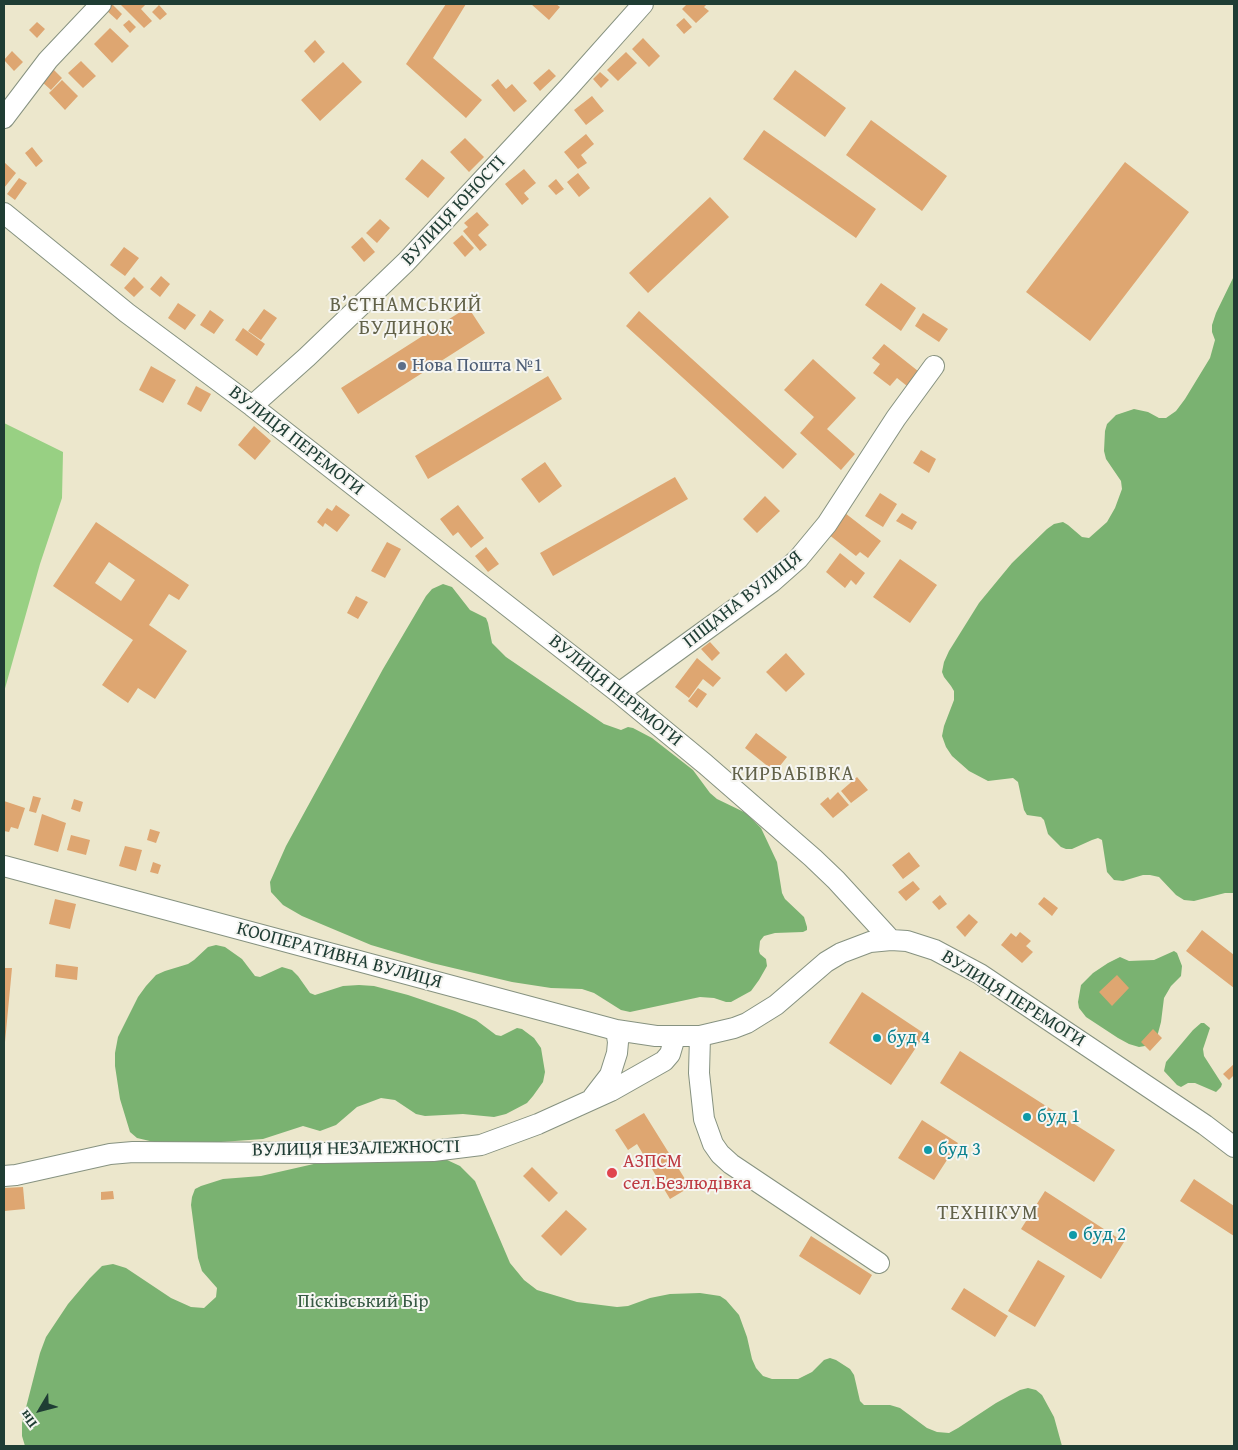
<!DOCTYPE html>
<meta charset="utf-8">
<style>
body{margin:0}
#map{position:relative;width:1238px;height:1450px;overflow:hidden;background:#ece7cc;font-family:"Gentium Book Plus",serif}
canvas{display:block}
.frame{position:absolute;inset:0;border:5px solid #1f3d34;pointer-events:none}
.north{position:absolute;left:15px;top:1385px;width:50px;height:50px;-webkit-text-stroke:4px #f6f6f2;paint-order:stroke;rotate:233deg;font-size:14px;font-weight:700;line-height:20px;text-align:center;color:#1f3d34}
.north::after{content:'';display:block;margin:auto;width:18px;height:22px;background:#1f3d34;clip-path:polygon(50% 0,100% 100%,50% 72%,0 100%)}
</style>
<div id="map">
<canvas width="1238" height="1450"></canvas>
<div class="frame"></div>
<div class="north">Пн</div>
</div>
<script>
const ctx = document.querySelector('canvas').getContext('2d');
ctx.lineJoin = 'round';
function fill(path, color) {
  ctx.fillStyle = color;
  ctx.fill(path, 'evenodd');
}
function toPath(rows) {
  const path = new Path2D();
  for (const r of rows) {
    path.moveTo(r[0], r[1]);
    for (let i = 2; i < r.length; i += 2) path.lineTo(r[i], r[i + 1]);
  }
  return path;
}
function strokePath(path, color, width, dash) {
  ctx.strokeStyle = color;
  ctx.lineWidth = width;
  ctx.lineCap = dash ? 'butt' : 'round';
  ctx.setLineDash(dash || []);
  ctx.stroke(path);
}
function label(font, color, halo, rows, align = 'center') {
  ctx.font = font + ' "Gentium Book Plus",serif';
  ctx.lineWidth = 4;
  ctx.setLineDash([]);
  ctx.textBaseline = 'middle';
  ctx.strokeStyle = halo;
  ctx.fillStyle = color;
  for (const [text, x, y, turn = 0] of rows) {
    ctx.save();
    ctx.translate(x, y);
    ctx.rotate((+turn || 0) * Math.PI / 180);
    ctx.textAlign = isNaN(turn) ? turn : align;
    if (halo) ctx.strokeText(text, 0, 0);
    ctx.fillText(text, 0, 0);
    ctx.restore();
  }
}
fill(toPath([
 [4,423,63,452,62,498,40,564,4,692]
]), '#98d083');
fill(toPath([
 [1234,276,1234,893,1225,893,1194,901,1184,900,1176,895,1159,877,1150,875,1143,875,1123,881,1114,880,1107,872,1102,840,1098,838,1092,840,1072,849,1066,849,1061,847,1048,834,1044,820,1041,817,1027,815,1024,810,1018,782,1013,778,988,781,969,771,952,756,946,747,942,736,944,726,954,700,954,691,951,686,944,677,942,672,944,662,949,651,979,603,1012,563,1047,529,1054,524,1063,522,1068,525,1082,537,1089,538,1107,522,1115,508,1122,489,1121,481,1106,459,1104,451,1105,431,1107,424,1116,415,1134,409,1148,412,1159,418,1166,418,1176,411,1185,399,1210,358,1215,340,1212,332,1212,325,1216,313],
 [443,584,452,587,470,610,486,618,488,623,492,643,506,657,604,724,621,730,628,727,633,728,652,738,693,770,710,793,717,799,746,813,761,828,777,862,782,893,785,899,804,917,807,927,807,930,803,932,775,933,764,936,760,941,759,951,760,954,766,959,767,966,759,980,751,991,731,1002,726,1002,714,998,700,997,630,1012,621,1010,594,993,582,989,551,988,512,982,432,963,371,945,302,916,283,905,271,892,270,882,286,846,383,669,426,596,432,589],
 [216,945,225,947,242,959,255,976,260,977,282,967,292,970,298,976,310,993,315,995,343,986,359,985,374,986,408,995,455,1011,476,1020,496,1035,501,1036,517,1028,522,1029,534,1038,541,1048,545,1072,543,1082,533,1096,527,1103,506,1114,494,1117,463,1114,425,1116,416,1114,395,1100,381,1098,357,1107,336,1125,320,1131,303,1126,263,1139,221,1142,154,1142,137,1138,130,1132,120,1099,115,1066,115,1053,118,1037,138,997,146,986,156,975,165,971,188,964,194,960,208,947],
 [1174,951,1177,953,1182,966,1181,976,1171,986,1164,998,1161,1022,1157,1037,1145,1046,1139,1047,1129,1044,1118,1038,1086,1017,1079,1008,1078,1002,1081,985,1093,973,1108,963,1120,957,1129,961,1154,960],
 [1201,1023,1204,1023,1210,1028,1203,1049,1204,1056,1222,1084,1221,1087,1216,1092,1195,1083,1188,1083,1181,1087,1177,1085,1164,1071,1166,1062,1193,1030],
 [445,1159,460,1166,475,1181,510,1263,524,1280,537,1290,577,1302,617,1307,628,1306,650,1298,670,1294,700,1293,720,1296,726,1300,739,1315,747,1337,752,1359,756,1368,763,1376,772,1379,798,1379,812,1372,824,1360,830,1358,836,1360,850,1369,854,1375,860,1401,864,1405,890,1405,900,1408,927,1428,937,1432,949,1433,958,1428,996,1403,1020,1390,1028,1388,1036,1390,1042,1395,1054,1417,1062,1446,25,1446,22,1436,22,1423,40,1353,46,1337,68,1304,90,1278,102,1266,113,1264,126,1268,171,1298,191,1307,204,1308,216,1297,217,1288,202,1271,198,1258,191,1205,192,1197,195,1189,201,1186,223,1179,261,1176,318,1163]
]), '#7ab271');
fill(toPath([
 [112,4,122,14,117,20,106,10],
 [120,4,146,4,141,9,152,21,144,28],
 [446,4,466,4,433,58,482,100,466,118,406,64],
 [531,4,556,4,560,7,549,20],
 [687,4,707,4,704,7,709,11,696,23,682,9],
 [159,5,167,14,160,20,152,12],
 [684,18,692,27,684,34,676,25],
 [129,20,136,27,130,33,123,25],
 [37,22,45,29,37,38,29,30],
 [110,28,129,46,112,63,94,44],
 [643,38,660,56,649,67,632,49],
 [315,40,325,52,314,63,304,51],
 [12,51,23,62,14,71,4,60],
 [626,52,637,63,618,81,607,70],
 [81,61,96,76,83,88,68,73],
 [343,62,362,82,320,121,301,100],
 [53,69,62,78,51,90,41,81],
 [549,69,556,76,540,91,533,83],
 [795,70,846,108,825,137,773,99],
 [600,72,609,80,601,88,593,79],
 [498,79,506,89,512,84,527,101,514,112,491,85],
 [62,80,78,96,65,110,49,93],
 [592,96,604,111,586,125,574,110],
 [871,120,947,176,922,211,846,155],
 [764,130,876,209,856,238,743,159],
 [586,134,594,144,581,155,587,163,578,169,564,152],
 [465,138,484,157,469,172,450,152],
 [32,147,43,161,36,167,25,153],
 [422,159,445,178,428,198,405,179],
 [4,162,16,173,4,188],
 [1125,162,1189,212,1090,341,1026,292],
 [524,169,536,183,524,193,529,199,522,205,505,184],
 [578,173,590,188,579,197,567,182],
 [19,178,27,183,15,200,7,194],
 [556,179,564,189,556,195,548,186],
 [710,197,729,217,648,293,629,273],
 [477,212,489,225,478,235,487,245,480,251,463,231,468,227,464,223],
 [380,219,390,228,377,243,366,233],
 [462,235,474,248,465,257,453,243],
 [362,237,375,252,364,262,351,247],
 [124,247,139,258,125,276,110,265],
 [161,276,170,284,160,297,150,289],
 [134,277,144,287,134,297,124,288],
 [881,283,916,308,901,331,865,305],
 [178,303,196,315,185,330,168,318],
 [468,307,485,333,358,414,341,388],
 [264,309,277,318,261,340,248,331],
 [210,310,224,320,214,334,200,325],
 [639,311,797,454,783,469,626,326],
 [923,313,948,329,939,342,915,326],
 [243,328,265,344,257,356,235,340],
 [884,344,918,371,907,386,897,378,890,386,873,373,880,364,872,358],
 [813,359,856,398,827,429,855,454,841,470,800,433,814,417,784,390],
 [151,366,176,380,163,403,139,390],
 [548,376,562,399,428,479,415,456],
 [196,386,211,394,201,412,187,404],
 [254,426,271,441,255,460,238,445],
 [921,450,936,459,929,473,913,463],
 [545,462,562,486,539,503,521,479],
 [675,477,688,499,553,576,540,553],
 [880,493,897,504,883,527,865,516],
 [765,496,780,511,757,533,743,519],
 [336,505,350,515,337,532,325,523,323,527,317,522,327,508,332,511],
 [458,505,484,538,471,548,458,532,453,536,440,519],
 [845,513,881,541,868,558,860,552,856,556,828,534],
 [902,513,917,522,912,530,896,521],
 [96,522,189,585,179,600,169,594,149,625,187,651,155,699,138,688,128,703,102,685,133,640,53,586],
 [109,562,135,580,121,601,95,583],
 [387,542,401,549,385,578,371,571],
 [486,547,499,564,488,572,475,556],
 [840,553,865,573,856,585,851,580,845,588,826,572],
 [900,559,937,585,910,623,873,597],
 [356,596,368,602,358,619,347,613],
 [710,642,720,653,712,661,701,649],
 [786,653,805,674,786,692,766,672],
 [697,658,721,678,713,687,703,679,689,698,675,687],
 [698,688,707,694,697,708,688,701],
 [756,733,787,757,775,772,745,748],
 [857,777,868,790,851,803,841,791],
 [838,792,849,805,833,818,820,804,828,797,830,800],
 [33,796,41,798,36,813,29,811],
 [74,799,83,802,80,812,71,809],
 [4,801,25,808,18,829,11,827,9,832,4,831],
 [42,814,66,823,58,852,34,845],
 [150,829,160,832,156,843,147,840],
 [71,835,90,840,86,855,67,850],
 [125,846,142,850,136,871,119,866],
 [909,852,920,866,903,879,892,865],
 [153,862,161,865,158,874,150,872],
 [913,881,920,889,906,901,898,892],
 [940,895,947,904,939,910,932,902],
 [1044,897,1058,908,1052,916,1038,904],
 [55,899,76,904,70,929,49,924],
 [969,914,978,922,965,937,956,927],
 [1202,930,1234,955,1234,988,1186,951],
 [1020,932,1031,941,1026,946,1033,952,1022,963,1001,945,1011,933,1016,937],
 [56,964,78,967,77,980,55,977],
 [4,968,12,968,5,1042,4,1042],
 [1117,975,1129,988,1112,1006,1099,992],
 [862,992,925,1034,891,1085,829,1043],
 [1153,1029,1162,1038,1150,1051,1141,1042],
 [960,1051,1115,1150,1094,1182,940,1083],
 [1234,1064,1234,1075,1229,1080,1223,1074],
 [644,1113,690,1187,670,1199,637,1144,628,1150,615,1130],
 [922,1120,958,1143,934,1180,898,1158],
 [532,1167,558,1193,549,1202,523,1176],
 [1194,1179,1234,1206,1234,1236,1180,1201],
 [23,1187,25,1209,4,1211,4,1188],
 [113,1191,114,1199,101,1200,101,1192],
 [1045,1191,1124,1242,1101,1279,1021,1229],
 [566,1210,587,1229,561,1256,541,1236],
 [811,1236,872,1275,860,1295,799,1256],
 [1038,1260,1065,1276,1035,1327,1008,1311],
 [964,1288,1008,1316,995,1337,951,1309]
]), '#dea671');
const minor = toPath([
 [4,118,48,60,101,4],
 [4,213,127,313,252,406,619,693,705,764,813,858,836,880,891,940],
 [252,406,307,357,406,262,569,87,643,4],
 [619,693,772,582,798,559,827,524,896,418,934,366],
 [4,866,616,1030,656,1036,700,1036,734,1028,747,1023,776,1005,826,962,841,953,870,942,891,940,907,941,935,950,980,974,1205,1125,1234,1147],
 [700,1036,699,1073,704,1119,713,1144,720,1154,731,1164,879,1263],
 [593,1097,610,1075,617,1053,618,1042,616,1030],
 [4,1176,16,1175,110,1154,133,1152,323,1153,433,1151,481,1145,538,1124,611,1091,664,1061,670,1054,675,1037]
]);
strokePath(minor, '#869280', 22);
strokePath(minor, '#fff', 20);
for (const [x, y, r, color] of [
 [402,366,5,"#5c6f8a"],
 [877,1038,5,"#0f9aa8"],
 [1027,1117,5,"#0f9aa8"],
 [928,1150,5,"#0f9aa8"],
 [612,1173,6,"#e0444e"],
 [1073,1235,5,"#0f9aa8"]
]) {
  const dot = new Path2D();
  dot.arc(x, y, r, 0, 2 * Math.PI);
  ctx.fillStyle = color;
  ctx.fill(dot);
  strokePath(dot, '#f6f6f2', 2);
}
label('19px', '#1f3d34', '#f6f6f2', [
 ["ВУЛИЦЯ ЮНОСТІ",454,211,-47],
 ["ВУЛИЦЯ ПЕРЕМОГИ",296,441,38],
 ["ПІЩАНА ВУЛИЦЯ",743,600,-38],
 ["ВУЛИЦЯ ПЕРЕМОГИ",615,691,39],
 ["КООПЕРАТИВНА ВУЛИЦЯ",339,956,15],
 ["ВУЛИЦЯ ПЕРЕМОГИ",1013,999,32],
 ["ВУЛИЦЯ НЕЗАЛЕЖНОСТІ",356,1149,-1]
]);
label('19px', '#4e5e75', '#f6f6f2', [
 ["Нова Пошта №1",412,366]
], 'left');
label('19px', '#0d838f', '#f6f6f2', [
 ["буд 4",887,1038],
 ["буд 1",1037,1117],
 ["буд 3",938,1150],
 ["буд 2",1083,1235]
], 'left');
label('19px', '#be3a42', '#f6f6f2', [
 ["АЗПСМ",623,1162],
 ["сел.Безлюдівка",623,1184]
], 'left');
label('19px', '#375a44', '#f6f6f2', [
 ["Пісківський Бір",363,1302]
]);
ctx.letterSpacing = '1px';
label('20px', '#626249', '#f6f6f2', [
 ["В’ЄТНАМСЬКИЙ",406,306],
 ["БУДИНОК",406,329],
 ["КИРБАБІВКА",793,775],
 ["ТЕХНІКУМ",988,1214]
]);
ctx.letterSpacing = '0px';
</script>
